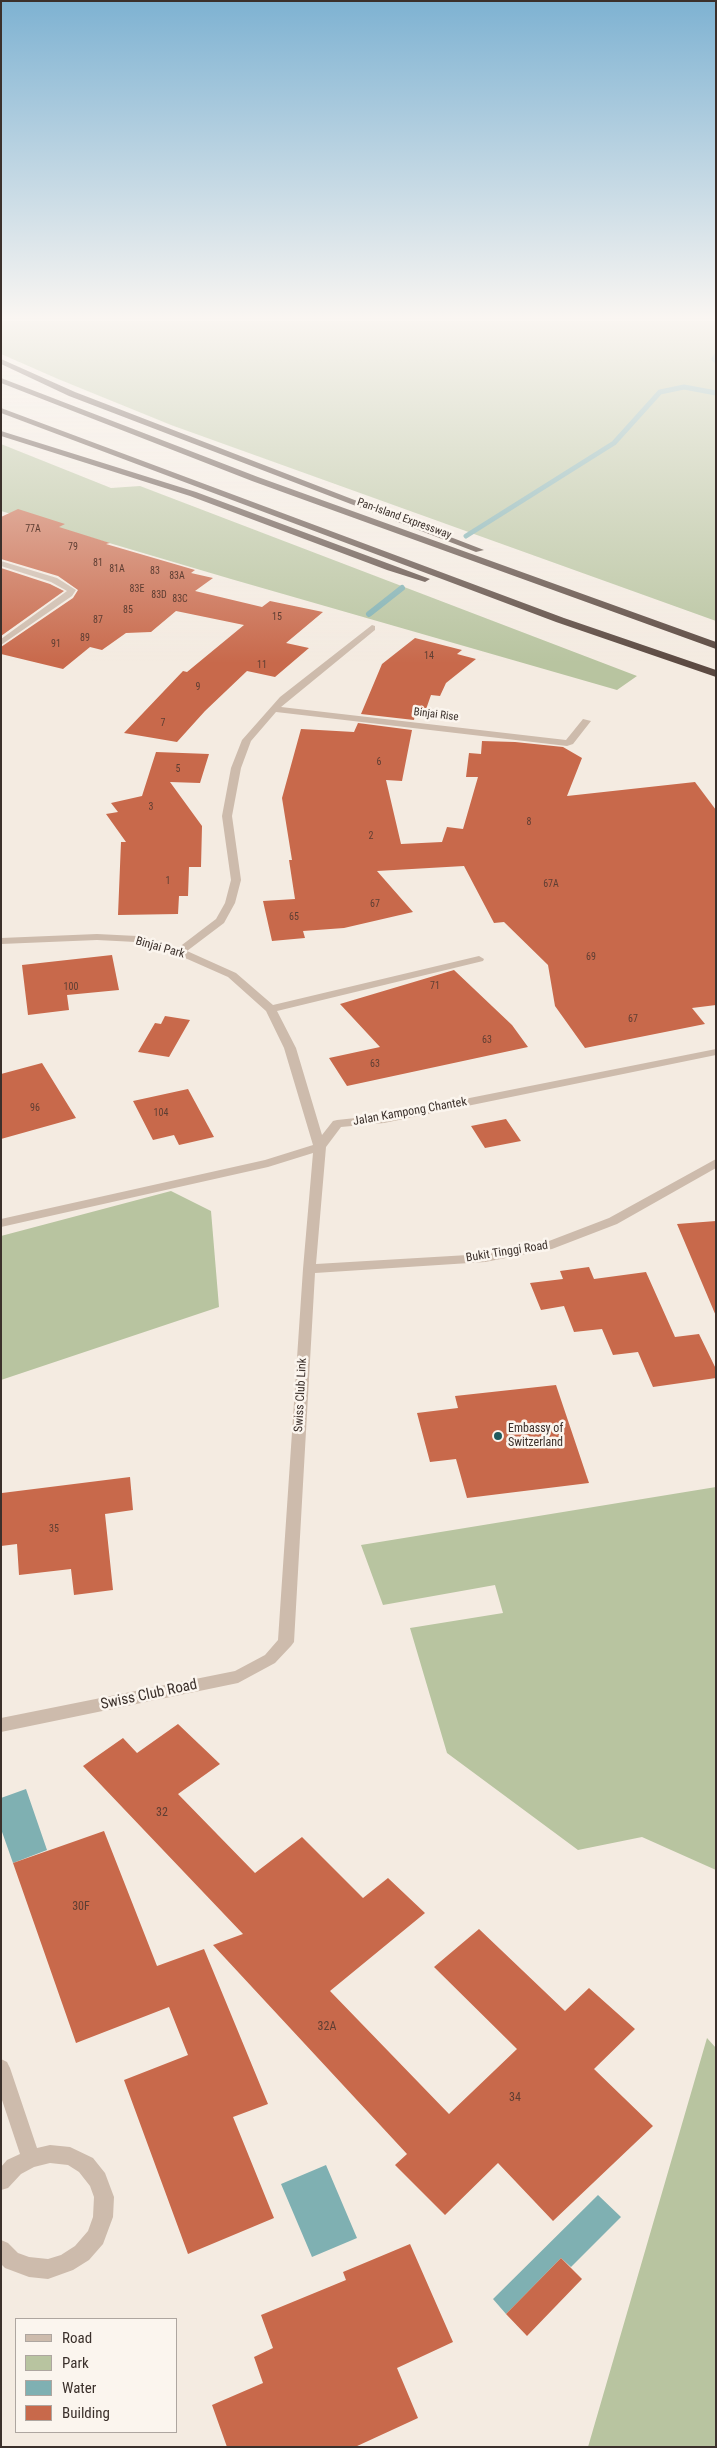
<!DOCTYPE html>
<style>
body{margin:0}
#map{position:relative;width:717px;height:2448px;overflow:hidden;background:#f4ebe1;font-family:"Roboto Condensed",sans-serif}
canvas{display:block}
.frame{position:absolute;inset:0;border:2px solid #3b302b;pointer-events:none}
.legend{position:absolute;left:15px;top:2318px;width:162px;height:115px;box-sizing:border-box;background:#fbf5ee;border:1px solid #aea6a0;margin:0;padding:6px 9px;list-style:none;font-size:15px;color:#3b302b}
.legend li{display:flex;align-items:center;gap:10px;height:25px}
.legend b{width:25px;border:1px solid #aea6a0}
</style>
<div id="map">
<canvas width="717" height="2448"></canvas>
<div class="frame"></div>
<ul class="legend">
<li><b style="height:6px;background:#cdbbac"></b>Road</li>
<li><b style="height:14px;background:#b8c4a0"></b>Park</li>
<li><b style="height:14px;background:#7fb0b2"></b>Water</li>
<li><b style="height:14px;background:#c8694b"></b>Building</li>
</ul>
</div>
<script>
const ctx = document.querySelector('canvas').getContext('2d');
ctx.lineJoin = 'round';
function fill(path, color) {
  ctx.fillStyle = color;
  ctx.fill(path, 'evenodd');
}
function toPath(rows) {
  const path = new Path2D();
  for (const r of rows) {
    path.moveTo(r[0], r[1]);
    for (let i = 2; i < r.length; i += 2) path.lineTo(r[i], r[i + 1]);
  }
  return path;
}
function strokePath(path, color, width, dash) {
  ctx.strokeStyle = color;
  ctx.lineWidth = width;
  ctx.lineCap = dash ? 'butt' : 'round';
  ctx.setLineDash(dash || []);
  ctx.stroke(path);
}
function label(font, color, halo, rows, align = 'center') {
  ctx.font = font + ' "Roboto Condensed",sans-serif';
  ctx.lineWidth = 5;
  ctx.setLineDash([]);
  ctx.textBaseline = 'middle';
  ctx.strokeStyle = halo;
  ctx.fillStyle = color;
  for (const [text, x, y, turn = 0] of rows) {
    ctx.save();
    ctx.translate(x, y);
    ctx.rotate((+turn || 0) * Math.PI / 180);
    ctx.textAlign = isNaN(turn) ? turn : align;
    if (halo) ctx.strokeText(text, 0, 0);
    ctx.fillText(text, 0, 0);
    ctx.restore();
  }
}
fill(toPath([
 [1,321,716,321,716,621,171,425,58,379,1,354],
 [1,444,111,488,140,486,637,676,617,690,231,579,1,511],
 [171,1191,211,1211,219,1307,1,1380,1,1236],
 [716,1487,716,1870,642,1837,578,1850,447,1753,410,1628,503,1613,495,1585,383,1605,361,1545],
 [707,2038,716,2048,716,2447,588,2447]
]), '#b8c4a0');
fill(toPath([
 [26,1789,47,1850,13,1863,1,1829,1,1798],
 [326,2165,357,2238,312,2257,281,2184],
 [598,2195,621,2217,571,2267,561,2258,506,2314,493,2299]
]), '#7fb0b2');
strokePath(toPath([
 [716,356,714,359,716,361],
 [466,536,614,443,660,392,684,387,716,393]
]), '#7fb0b2', 5);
strokePath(toPath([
 [369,614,402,588]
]), '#7fb0b2', 6);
fill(toPath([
 [18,509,65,524,59,527,110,543,106,544,195,570,191,573,213,578,195,591,262,607,270,601,323,612,286,643,309,648,275,677,247,671,205,711,177,742,124,733,183,671,187,672,244,625,176,611,151,632,126,633,102,650,90,647,63,669,1,654,1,647,73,598,78,590,58,576,1,559,1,517],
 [1,568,50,584,64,591,1,636],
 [415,638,462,650,457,654,476,659,446,683,440,696,431,695,424,715,415,714,414,720,361,714,382,664],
 [358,723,412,730,402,781,386,780,401,844,442,842,447,827,463,829,478,777,466,777,469,753,481,754,482,741,515,742,563,747,582,758,567,796,695,782,716,810,716,1005,692,1008,705,1024,585,1048,555,1006,548,965,504,922,494,923,464,866,377,871,413,912,344,928,303,931,305,938,272,941,263,901,295,899,289,860,292,860,282,798,301,729,354,732],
 [156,752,209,754,200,783,170,782,202,826,201,867,189,867,188,896,179,896,178,914,118,915,121,842,126,842,106,814,118,812,111,803,142,796],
 [112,955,119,990,67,995,69,1010,28,1015,22,965],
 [454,970,512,1025,528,1047,347,1086,329,1058,380,1047,340,1004],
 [165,1016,190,1020,169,1057,138,1052,155,1023,161,1024],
 [42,1063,76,1118,1,1139,1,1074],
 [188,1089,214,1137,179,1145,174,1135,153,1140,133,1101],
 [506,1119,521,1141,485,1148,471,1126],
 [716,1221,716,1316,677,1224],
 [589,1267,594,1279,646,1272,675,1337,699,1334,716,1369,716,1378,653,1387,638,1352,613,1355,602,1329,574,1332,564,1306,541,1310,530,1283,563,1279,560,1271],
 [556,1385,589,1483,467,1498,456,1459,430,1462,417,1413,458,1408,455,1396],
 [130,1477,133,1510,105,1514,113,1590,74,1595,71,1569,19,1575,17,1544,1,1546,2,1493],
 [178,1724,220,1764,178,1794,255,1873,302,1837,363,1898,388,1878,425,1913,330,1991,449,2114,517,2049,434,1967,479,1929,565,2011,589,1988,635,2029,594,2069,653,2126,553,2221,498,2163,445,2215,395,2165,407,2154,213,1945,243,1934,83,1766,123,1738,137,1753],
 [104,1831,157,1966,204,1949,268,2104,233,2117,274,2218,188,2254,124,2080,188,2055,169,2007,76,2043,13,1863],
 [410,2244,453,2342,397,2368,418,2418,355,2447,227,2447,212,2405,263,2383,254,2357,273,2348,261,2315,346,2280,343,2272],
 [561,2258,582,2279,527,2336,506,2314]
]), '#c8694b');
fill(toPath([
 [1,561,57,578,76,590,72,596,1,645,1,639,67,591,51,582,1,566,1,561],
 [372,625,375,626,375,630,281,707,566,740,583,719,591,721,573,744,567,746,276,712,251,741,241,768,232,816,241,880,235,903,224,923,187,951,236,973,273,1005,479,956,484,959,483,961,277,1011,296,1048,322,1135,333,1121,337,1120,384,1115,716,1049,716,1055,384,1123,341,1127,326,1147,316,1264,485,1254,549,1241,609,1218,716,1159,716,1168,617,1224,552,1249,485,1262,315,1273,294,1642,291,1646,275,1663,238,1683,1,1732,1,1718,235,1671,265,1655,278,1640,303,1269,313,1153,268,1167,1,1227,1,1219,265,1160,313,1145,284,1048,266,1011,228,977,176,954,136,942,97,940,1,944,1,938,97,934,137,936,178,948,216,919,225,903,231,880,222,816,231,768,242,740,280,697,372,625],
 [1,2059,7,2062,10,2068,37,2148,50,2145,70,2147,93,2158,105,2173,114,2197,113,2217,103,2244,89,2260,73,2270,48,2279,29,2277,5,2268,1,2264,1,2240,8,2243,18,2253,29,2257,48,2259,61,2255,75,2246,88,2231,93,2217,94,2197,90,2186,79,2172,68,2165,50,2163,34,2167,21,2174,8,2188,1,2190,1,2167,7,2160,20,2154,1,2097,1,2059]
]), '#cdbbac');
fill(toPath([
 [1,359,75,392,484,550,476,552,69,396,1,364,1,359],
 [1,378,258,477,716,642,716,649,252,481,1,383,1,378],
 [1,408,564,618,716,670,716,677,556,622,1,413,1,408],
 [1,431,196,492,430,579,425,582,387,570,190,496,1,436,1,431]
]), '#5c4a42');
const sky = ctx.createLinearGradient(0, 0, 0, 663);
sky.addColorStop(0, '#7eb2d2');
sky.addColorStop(0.48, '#faf6f2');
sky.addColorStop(1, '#faf6f200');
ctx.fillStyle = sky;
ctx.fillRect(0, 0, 717, 663);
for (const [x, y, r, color] of [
 [498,1436,5,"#1f5a5e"]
]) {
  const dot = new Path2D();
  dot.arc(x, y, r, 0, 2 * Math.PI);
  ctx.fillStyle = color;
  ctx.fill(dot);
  strokePath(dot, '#fbf5ee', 2);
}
label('10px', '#5e3e33', null, [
 ["77A",33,529],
 ["79",73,547],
 ["81",98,563],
 ["81A",117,569],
 ["83",155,571],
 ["83A",177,576],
 ["83E",137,589],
 ["83D",159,595],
 ["83C",180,599],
 ["85",128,610],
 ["15",277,617],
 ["87",98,620],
 ["89",85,638],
 ["91",56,644],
 ["14",429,656],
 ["11",262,665],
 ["9",198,687],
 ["7",163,723],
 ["6",379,762],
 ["5",178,769],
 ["3",151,807],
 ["8",529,822],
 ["2",371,836],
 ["1",168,881],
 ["67A",551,884],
 ["67",375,904],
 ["65",294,917],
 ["69",591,957],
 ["71",435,986],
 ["100",71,987],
 ["67",633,1019],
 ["63",487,1040],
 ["63",375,1064],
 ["96",35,1108],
 ["104",161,1113],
 ["35",54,1529]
]);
label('11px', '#3b302b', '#fbf5ee', [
 ["Pan-Island Expressway",404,519,20],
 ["Binjai Rise",436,715,7]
]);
label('12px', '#3b302b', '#fbf5ee', [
 ["Binjai Park",160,948,16],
 ["Jalan Kampong Chantek",410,1112,-10],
 ["Bukit Tinggi Road",507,1252,-9],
 ["Swiss Club Link",301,1395,-87]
]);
label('12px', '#3b302b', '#fbf5ee', [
 ["Embassy of",508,1429],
 ["Switzerland",508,1443]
], 'left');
label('12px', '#5e3e33', null, [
 ["32",162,1813],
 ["30F",81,1907],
 ["32A",327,2027],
 ["34",515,2098]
]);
label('15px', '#3b302b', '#fbf5ee', [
 ["Swiss Club Road",149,1695,-12]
]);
</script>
